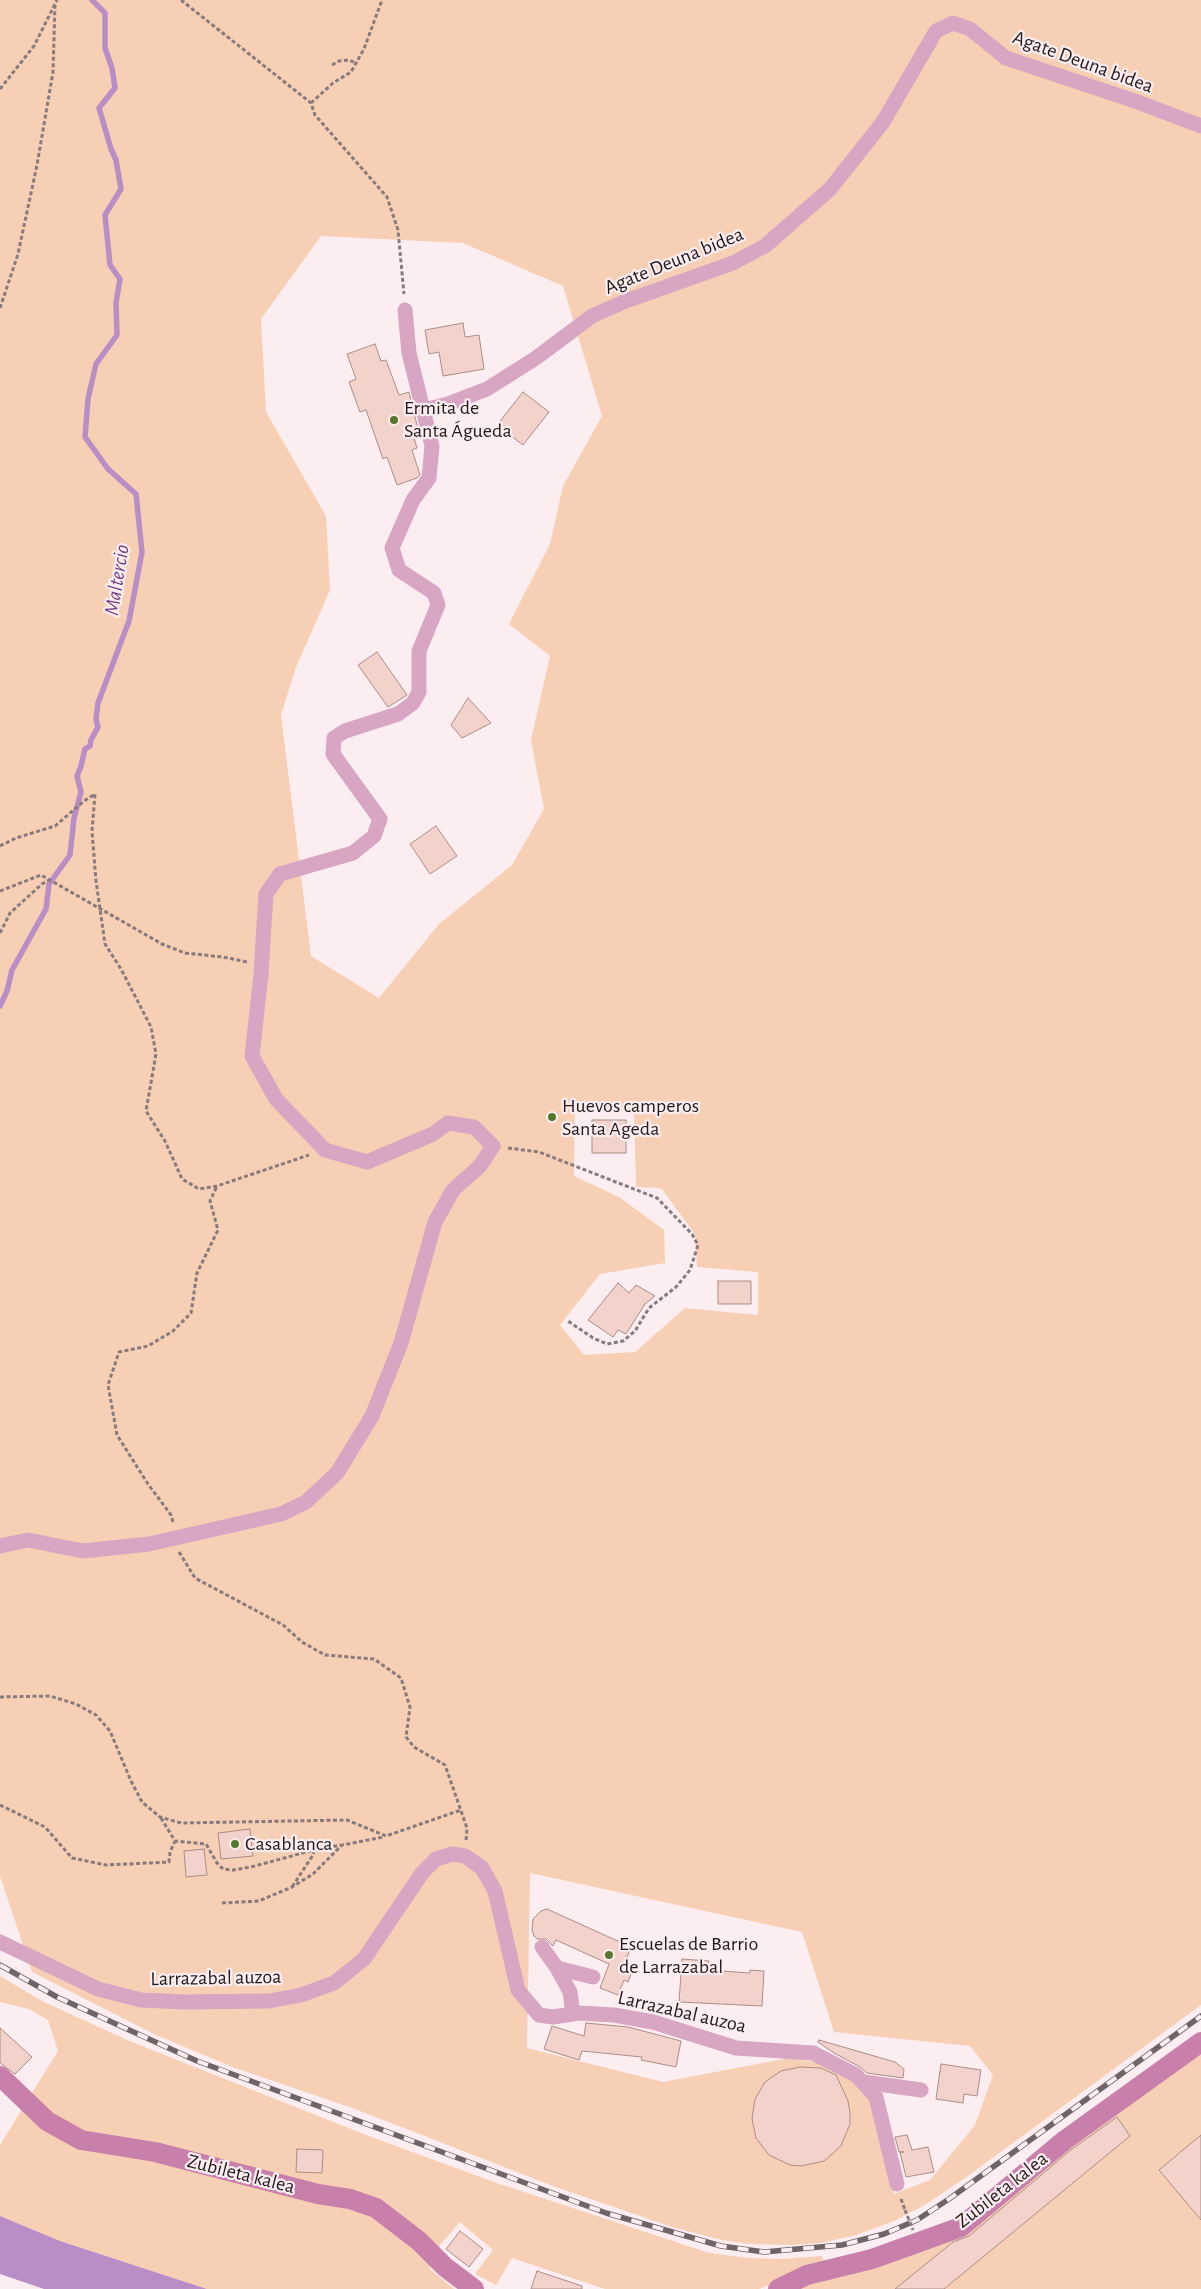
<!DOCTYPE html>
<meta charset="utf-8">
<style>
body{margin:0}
canvas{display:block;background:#fceef0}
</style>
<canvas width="1201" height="2289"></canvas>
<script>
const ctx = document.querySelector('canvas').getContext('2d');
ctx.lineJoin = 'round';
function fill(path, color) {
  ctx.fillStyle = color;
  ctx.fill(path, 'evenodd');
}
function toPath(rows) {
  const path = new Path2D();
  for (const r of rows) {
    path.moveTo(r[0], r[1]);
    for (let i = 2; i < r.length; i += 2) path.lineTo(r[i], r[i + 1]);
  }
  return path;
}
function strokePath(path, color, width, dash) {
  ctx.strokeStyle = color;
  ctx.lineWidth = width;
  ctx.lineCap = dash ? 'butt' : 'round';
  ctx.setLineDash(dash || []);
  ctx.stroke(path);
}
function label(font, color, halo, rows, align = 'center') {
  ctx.font = font + ' "Alegreya Sans",sans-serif';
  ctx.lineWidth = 4.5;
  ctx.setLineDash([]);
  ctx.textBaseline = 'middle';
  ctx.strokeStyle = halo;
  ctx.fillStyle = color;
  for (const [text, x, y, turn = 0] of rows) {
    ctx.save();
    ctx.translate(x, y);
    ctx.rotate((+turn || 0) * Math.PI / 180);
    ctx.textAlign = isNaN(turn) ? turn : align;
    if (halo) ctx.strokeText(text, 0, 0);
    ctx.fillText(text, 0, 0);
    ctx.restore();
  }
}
fill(toPath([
 [0,0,1201,0,1201,2005,961,2181,923,2206,894,2221,856,2235,821,2243,791,2245,749,2244,722,2240,672,2227,553,2186,355,2109,235,2068,156,2035,32,1972,0,1876],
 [321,236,463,243,563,286,602,416,563,486,550,544,509,624,550,656,531,740,544,809,512,865,439,924,379,998,311,956,281,715,296,667,330,590,326,516,266,412,261,319],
 [634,1110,636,1187,661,1188,695,1234,697,1267,758,1272,758,1315,685,1308,635,1352,584,1355,560,1325,600,1274,665,1263,664,1230,619,1197,574,1176,575,1113],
 [530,1873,802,1932,834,2032,970,2046,993,2075,975,2125,930,2180,894,2194,871,2100,852,2079,815,2062,789,2058,663,2082,527,2048],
 [0,1976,42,2001,127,2040,366,2135,494,2182,709,2253,749,2258,782,2259,822,2256,824,2261,759,2289,605,2289,512,2258,496,2285,475,2274,493,2250,460,2222,440,2245,430,2269,454,2289,207,2289,60,2241,0,2216,0,2145,58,2051,48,2020,29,2009,0,2002],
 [1201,2047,1201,2289,801,2289,824,2278,965,2229]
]), '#f7cfb4');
fill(toPath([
 [0,2216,60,2241,207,2289,44,2289,0,2274]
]), '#b98dc5');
strokePath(toPath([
 [0,1006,7,991,12,970,46,909,49,884,70,855,74,818,81,792,77,776,81,766,85,749,90,746,91,740,98,727,96,719,98,703,129,621,142,552,136,494,108,469,85,437,88,399,96,364,117,335,116,303,120,279,110,265,105,215,121,189,116,160,111,149,99,108,115,88,112,68,105,48,105,13,92,0]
]), '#b98dc5', 5.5);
const building = toPath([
 [463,323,465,337,479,335,484,369,443,376,439,352,429,354,425,330,463,323],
 [375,344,381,361,386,360,399,395,409,392,418,429,412,431,417,448,412,450,420,475,417,478,397,485,387,457,383,459,366,410,360,412,349,382,356,379,347,354,375,344],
 [523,392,549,412,523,445,497,425,523,392],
 [377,652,407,695,388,707,358,665,377,652],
 [468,698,491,723,462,738,451,725,468,698],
 [436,826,457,856,430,874,410,844,436,826],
 [592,1120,626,1120,626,1153,592,1153,592,1120],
 [718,1281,751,1281,751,1304,718,1304,718,1281],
 [618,1283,629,1293,636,1285,655,1296,645,1304,626,1334,618,1330,613,1337,588,1320,618,1283],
 [250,1829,253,1856,221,1859,218,1833,250,1829],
 [204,1849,207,1875,186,1877,184,1851,204,1849],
 [547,1909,631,1947,624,1965,633,1969,628,1982,624,1980,618,1995,600,1988,609,1964,556,1940,553,1946,546,1939,537,1939,534,1936,532,1930,533,1919,541,1911,547,1909],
 [682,1959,709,1961,708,1968,721,1968,721,1971,750,1973,750,1970,764,1971,762,2006,679,2002,682,1959],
 [586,2023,628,2027,681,2041,676,2067,641,2060,642,2057,582,2051,579,2060,544,2049,552,2026,584,2036,586,2023],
 [0,2028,32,2057,15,2074,0,2063,0,2028],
 [819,2040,895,2062,904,2069,903,2078,867,2073,860,2067,834,2053,818,2042,819,2040],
 [941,2064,981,2070,977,2096,964,2094,963,2103,936,2099,941,2064],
 [800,2067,821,2068,836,2075,848,2101,850,2113,850,2124,841,2146,824,2161,801,2166,790,2165,769,2155,756,2138,752,2119,755,2099,765,2082,781,2071,800,2067],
 [1117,2117,1130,2136,944,2289,895,2289,953,2242,969,2236,1072,2149,1117,2117],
 [907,2135,912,2150,928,2147,934,2172,906,2177,900,2152,904,2152,899,2152,895,2137,907,2135],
 [1201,2135,1201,2220,1159,2170,1201,2135],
 [297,2149,323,2150,322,2173,296,2172,297,2149],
 [460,2231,483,2249,469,2267,446,2249,460,2231],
 [537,2271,582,2286,582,2289,531,2289,537,2271]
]);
fill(building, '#f2d2cb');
strokePath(building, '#ab8d86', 1);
strokePath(toPath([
 [181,0,311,103,315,115,387,197,398,230,404,294],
 [332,65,339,61,349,60,356,63],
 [0,89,34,46,57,0],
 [311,103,333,83,351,72,364,49,382,0],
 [0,308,18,254,37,165,53,72,55,4],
 [0,846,16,838,55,826,84,801,95,794,92,831,96,881,105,944,121,969,151,1027,156,1054,146,1111,165,1141,182,1179,199,1189,217,1186,309,1155],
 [0,891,41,875,162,944,185,953,223,957,247,962],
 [0,933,10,913,42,884,49,880],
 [508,1148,539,1152,657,1198,692,1234,698,1245,690,1270,676,1287,649,1308,635,1331,623,1341,607,1344,593,1338,568,1321],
 [173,1522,171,1515,148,1484,117,1435,108,1385,119,1352,148,1346,173,1331,191,1313,197,1273,218,1230,210,1201,217,1186],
 [179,1552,195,1578,283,1625,302,1642,325,1655,374,1659,401,1678,410,1707,406,1737,414,1747,445,1765,467,1828,466,1841],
 [0,1697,50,1696,76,1704,96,1715,110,1731,131,1781,142,1802,160,1817,181,1823,347,1820,386,1836,461,1810],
 [0,1805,45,1827,72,1858,106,1865,169,1862,170,1852,175,1841],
 [161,1818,175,1841,206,1844,217,1863,223,1869,233,1870,251,1867,314,1850,313,1855,292,1887],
 [314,1850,341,1845],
 [222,1903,259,1901,292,1887,313,1874,342,1845,384,1837],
 [901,2199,905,2210]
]), '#887b7d', 3, [4, 2.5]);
strokePath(toPath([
 [424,410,448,404,487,389,536,358,592,316,626,301,733,263,765,246,830,189,883,122,936,31,953,23,970,29,1006,58,1135,101,1201,126],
 [0,1546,28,1540,83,1551,149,1544,281,1514,306,1502,337,1473,372,1416,401,1343,435,1222,453,1190,480,1166,493,1146,474,1127,448,1123,433,1134,367,1162,325,1150,276,1099,252,1056,261,974,266,894,280,874,353,853,374,836,380,819,333,754,334,738,345,731,398,714,413,703,419,692,419,651,438,605,434,593,399,570,392,548,413,500,429,478,432,446,409,353,405,310],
 [0,1942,98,1989,141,2000,185,2002,269,2001,301,1995,334,1983,364,1959,422,1873,436,1859,452,1854,465,1856,482,1868,495,1891,518,1990,539,2015,553,2017,579,2013,614,2015,653,2022,736,2048,813,2053,856,2075,876,2097,897,2184],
 [542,1947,557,1968,570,1992,573,2014],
 [557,1968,593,1977],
 [864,2082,921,2090]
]), '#d8a6c3', 15);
strokePath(toPath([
 [0,2076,47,2121,81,2140,155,2152,318,2194,350,2199,376,2208,419,2241,445,2267,474,2289],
 [778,2289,807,2275,872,2259,961,2227,1065,2140,1201,2042]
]), '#c880ab', 20);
const rail = toPath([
 [0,1965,57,1997,197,2061,606,2213,721,2246,764,2252,842,2245,884,2234,917,2220,949,2199,1201,2016]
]);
strokePath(rail, '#716466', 5.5);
strokePath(rail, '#fceef0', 4, [11]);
strokePath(toPath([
 [905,2210,913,2230]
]), '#887b7d', 3, [4, 2.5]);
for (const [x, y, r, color] of [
 [394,420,5,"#57772d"],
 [552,1117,5,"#57772d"],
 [235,1844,5,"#57772d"],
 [609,1955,5,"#57772d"]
]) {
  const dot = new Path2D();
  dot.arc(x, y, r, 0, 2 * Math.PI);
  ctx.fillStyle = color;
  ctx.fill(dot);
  strokePath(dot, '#fceef0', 2);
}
label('20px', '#24181a', '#fceef0', [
 ["Agate Deuna bidea",1083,62,20],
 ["Agate Deuna bidea",674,261,-22],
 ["Larrazabal auzoa",216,1978,-1],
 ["Larrazabal auzoa",682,2012,13],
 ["Zubileta kalea",241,2174,14],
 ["Zubileta kalea",1002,2190,-38]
]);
label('20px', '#24181a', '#fceef0', [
 ["Ermita de",404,408],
 ["Santa Águeda",404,431],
 ["Huevos camperos",562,1106],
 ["Santa Ageda",562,1129],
 ["Casablanca",245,1844],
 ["Escuelas de Barrio",619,1944],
 ["de Larrazabal",619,1967]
], 'left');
label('italic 21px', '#713a7f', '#fceef0', [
 ["Maltercio",117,580,-81]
]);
</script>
